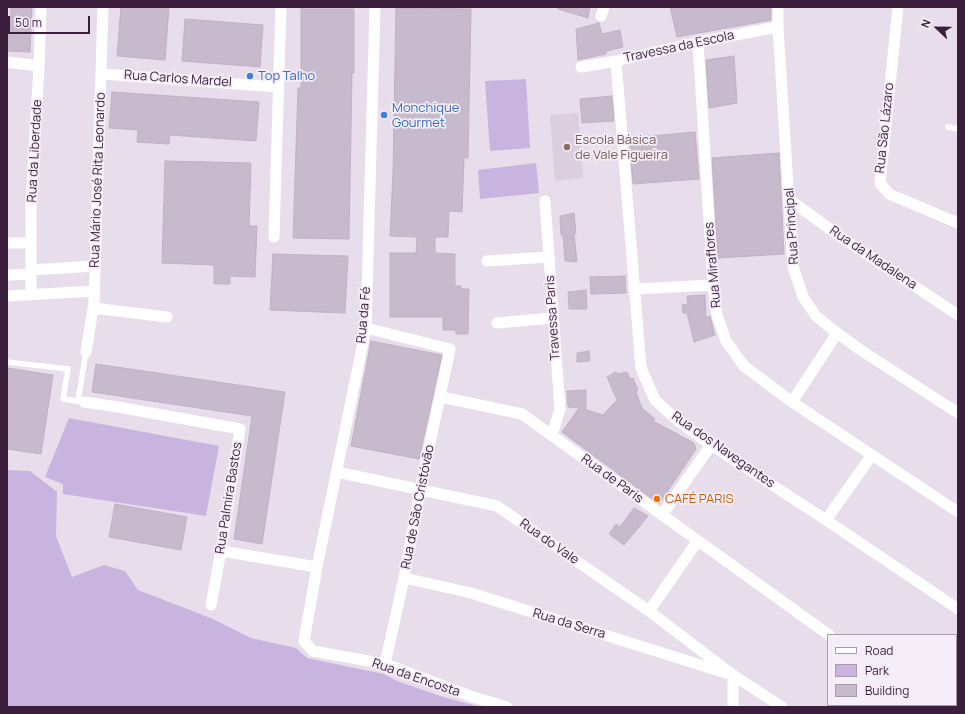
<!DOCTYPE html>
<meta charset="utf-8">
<style>
body{margin:0}
#map{position:relative;width:965px;height:714px;overflow:hidden;background:#e8deeb;font-family:Manrope,sans-serif}
canvas{display:block}
.frame{position:absolute;inset:0;border:8px solid #3a1e3c;pointer-events:none}
.legend{position:absolute;left:827px;top:634px;width:130px;height:72px;box-sizing:border-box;background:#f5eef8;border:1px solid #aa9bad;margin:0;padding:5px 7px;list-style:none;font-size:12px;color:#3a1e3c}
.legend li{display:flex;align-items:center;gap:8px;height:20px}
.legend b{width:20px;border:1px solid #aa9bad}
.north{position:absolute;left:917px;top:8px;width:40px;height:40px;-webkit-text-stroke:3px #f5eef8;paint-order:stroke;rotate:292deg;font-size:11px;font-weight:700;line-height:16px;text-align:center;color:#3a1e3c}
.north::after{content:'';display:block;margin:auto;width:14px;height:18px;background:#3a1e3c;clip-path:polygon(50% 0,100% 100%,50% 72%,0 100%)}
.scale{position:absolute;left:8px;top:16px;width:82px;height:18px;box-sizing:border-box;border:2px solid #3a1e3c;border-top:0;padding-left:5px;font-size:12px;line-height:14px;white-space:nowrap;color:#3a1e3c;-webkit-text-stroke:3px #f5eef8;paint-order:stroke}
</style>
<div id="map">
<canvas width="965" height="714"></canvas>
<div class="frame"></div>
<ul class="legend">
<li><b style="height:5px;background:#fff"></b>Road</li>
<li><b style="height:11px;background:#c8b4df"></b>Park</li>
<li><b style="height:11px;background:#c7bacc"></b>Building</li>
</ul>
<div class="north">N</div>
<div class="scale">50 m</div>
</div>
<script>
const ctx = document.querySelector('canvas').getContext('2d');
ctx.lineJoin = 'round';
function fill(path, color) {
  ctx.fillStyle = color;
  ctx.fill(path, 'evenodd');
}
function toPath(rows) {
  const path = new Path2D();
  for (const r of rows) {
    path.moveTo(r[0], r[1]);
    for (let i = 2; i < r.length; i += 2) path.lineTo(r[i], r[i + 1]);
  }
  return path;
}
function strokePath(path, color, width, dash) {
  ctx.strokeStyle = color;
  ctx.lineWidth = width;
  ctx.lineCap = dash ? 'butt' : 'round';
  ctx.setLineDash(dash || []);
  ctx.stroke(path);
}
function label(font, color, halo, rows, align = 'center') {
  ctx.font = font + ' Manrope,sans-serif';
  ctx.lineWidth = 3.5;
  ctx.setLineDash([]);
  ctx.textBaseline = 'middle';
  ctx.strokeStyle = halo;
  ctx.fillStyle = color;
  for (const [text, x, y, turn = 0] of rows) {
    ctx.save();
    ctx.translate(x, y);
    ctx.rotate((+turn || 0) * Math.PI / 180);
    ctx.textAlign = isNaN(turn) ? turn : align;
    if (halo) ctx.strokeText(text, 0, 0);
    ctx.fillText(text, 0, 0);
    ctx.restore();
  }
}
fill(toPath([
 [578,113,583,178,555,181,550,115]
]), '#dbcfdf');
fill(toPath([
 [526,79,530,148,490,151,485,81],
 [536,163,539,193,480,199,478,170],
 [69,418,219,446,206,516,63,494,63,484,45,477],
 [7,470,30,471,57,492,56,536,72,577,104,565,125,571,138,590,213,619,251,638,296,648,307,658,384,674,397,681,443,697,481,707,7,707]
]), '#c8b4df');
const building = toPath([
 [11,7,32,7,30,52,7,51,7,35,10,35,11,7],
 [121,7,169,7,165,60,117,56,121,7],
 [559,7,590,7,588,18,558,9,559,7],
 [670,7,771,7,771,20,677,37,670,7],
 [396,8,471,9,468,158,464,158,462,212,449,211,448,237,435,237,435,253,455,254,455,286,461,286,461,289,469,289,468,334,456,334,456,330,443,330,443,317,390,317,390,253,416,253,417,237,390,236,393,172,396,8],
 [301,9,354,9,354,73,352,73,349,239,293,238,298,88,301,88,301,9],
 [185,19,263,25,260,67,182,61,185,19],
 [599,23,602,34,620,30,623,47,606,51,606,54,578,60,576,29,599,23],
 [734,56,737,103,709,108,706,60,734,56],
 [112,92,259,102,256,141,170,135,169,144,137,142,138,130,109,128,112,92],
 [612,96,614,121,582,123,580,99,612,96],
 [695,132,699,179,633,184,629,138,695,132],
 [779,153,784,254,718,258,712,158,779,153],
 [165,161,251,163,249,226,257,226,255,277,230,276,230,284,214,284,214,265,162,263,165,161],
 [574,213,576,233,574,233,577,262,565,261,563,235,561,235,560,216,574,213],
 [273,254,348,256,345,313,270,310,273,254],
 [625,276,626,293,591,294,590,277,625,276],
 [586,290,587,309,569,309,568,292,586,290],
 [705,295,706,318,710,316,715,335,694,342,687,313,683,313,682,305,688,304,687,296,705,295],
 [371,341,442,355,419,459,351,446,371,341],
 [589,351,590,361,577,362,577,353,589,351],
 [96,364,285,392,262,544,234,539,252,416,92,392,96,364],
 [7,368,53,375,41,454,7,449,7,368],
 [616,372,617,374,627,372,630,379,633,378,638,390,636,392,642,408,655,419,653,421,694,443,696,449,659,504,562,432,579,408,568,407,567,391,586,390,586,410,603,415,617,400,607,377,616,372],
 [115,504,187,517,181,550,109,537,115,504],
 [634,508,648,516,624,545,609,534,616,524,620,527,634,508]
]);
fill(building, '#c7bacc');
strokePath(building, '#c1b0c5', 1);
strokePath(toPath([
 [948,127,958,129],
 [7,362,68,369,63,399,84,402],
 [78,401,86,352],
 [855,707,857,705]
]), '#fff', 5.5);
strokePath(toPath([
 [375,7,366,328,317,567,304,641,313,651,385,664,470,696,507,707],
 [778,7,778,27,793,266,803,297,816,316,837,333,862,351,958,413],
 [898,7,880,183,889,194,958,223],
 [601,16,604,7],
 [698,42,713,285,717,315,726,341,744,366,792,402,958,512],
 [616,61,641,368,655,400,676,419,711,445,826,520,958,609],
 [7,62,39,66],
 [581,67,616,61,698,42,778,27],
 [102,74,278,87],
 [790,200,845,240,958,315],
 [545,201,560,409,552,435],
 [274,237,281,7],
 [7,243,31,243],
 [487,261,549,257],
 [31,270,95,266],
 [7,275,31,274],
 [634,289,713,285],
 [31,295,31,202,39,66,41,7],
 [7,296,95,291],
 [93,308,167,317],
 [497,323,553,318],
 [366,328,450,349,420,490,404,578,385,664],
 [86,352,94,302,103,7],
 [441,397,522,414,829,635],
 [84,402,118,407,240,429,221,551,211,605],
 [792,402,837,333],
 [337,472,497,506,649,611,733,675],
 [662,515,711,445],
 [826,520,872,455],
 [221,551,317,567],
 [404,578,471,593,726,673],
 [649,611,697,542],
 [927,705,930,707],
 [733,707,733,675,782,707]
]), '#fff', 11);
for (const [x, y, r, color] of [
 [250,76,4,"#3f7fe0"],
 [384,115,4,"#3f7fe0"],
 [567,147,4,"#8d6e63"],
 [657,499,4,"#e8710a"]
]) {
  const dot = new Path2D();
  dot.arc(x, y, r, 0, 2 * Math.PI);
  ctx.fillStyle = color;
  ctx.fill(dot);
  strokePath(dot, '#f5eef8', 1.5);
}
label('13px', '#3a1e3c', '#f5eef8', [
 ["Travessa da Escola",679,47,-12],
 ["Rua Carlos Mardel",178,79,4],
 ["Rua São Lázaro",885,128,-84],
 ["Rua da Liberdade",35,151,-87],
 ["Rua Mário José Rita Leonardo",98,180,-88],
 ["Rua Principal",792,226,-94],
 ["Rua da Madalena",873,258,34],
 ["Rua Miraflores",713,265,-95],
 ["Rua da Fé",364,315,-85],
 ["Travessa Paris",553,318,-94],
 ["Rua dos Navegantes",723,450,35],
 ["Rua de Paris",612,479,36],
 ["Rua Palmira Bastos",229,498,-81],
 ["Rua de São Cristóvão",418,507,-79],
 ["Rua do Vale",549,542,35],
 ["Rua da Serra",569,624,17],
 ["Rua da Encosta",416,678,19]
]);
label('13px', '#366cbe', '#f5eef8', [
 ["Top Talho",258,76],
 ["Monchique",392,108],
 ["Gourmet",392,123]
], 'left');
label('13px', '#785e54', '#f5eef8', [
 ["Escola Básica",575,140],
 ["de Vale Figueira",575,155]
], 'left');
label('13px', '#c56008', '#f5eef8', [
 ["CAFÉ PARIS",665,499]
], 'left');
</script>
